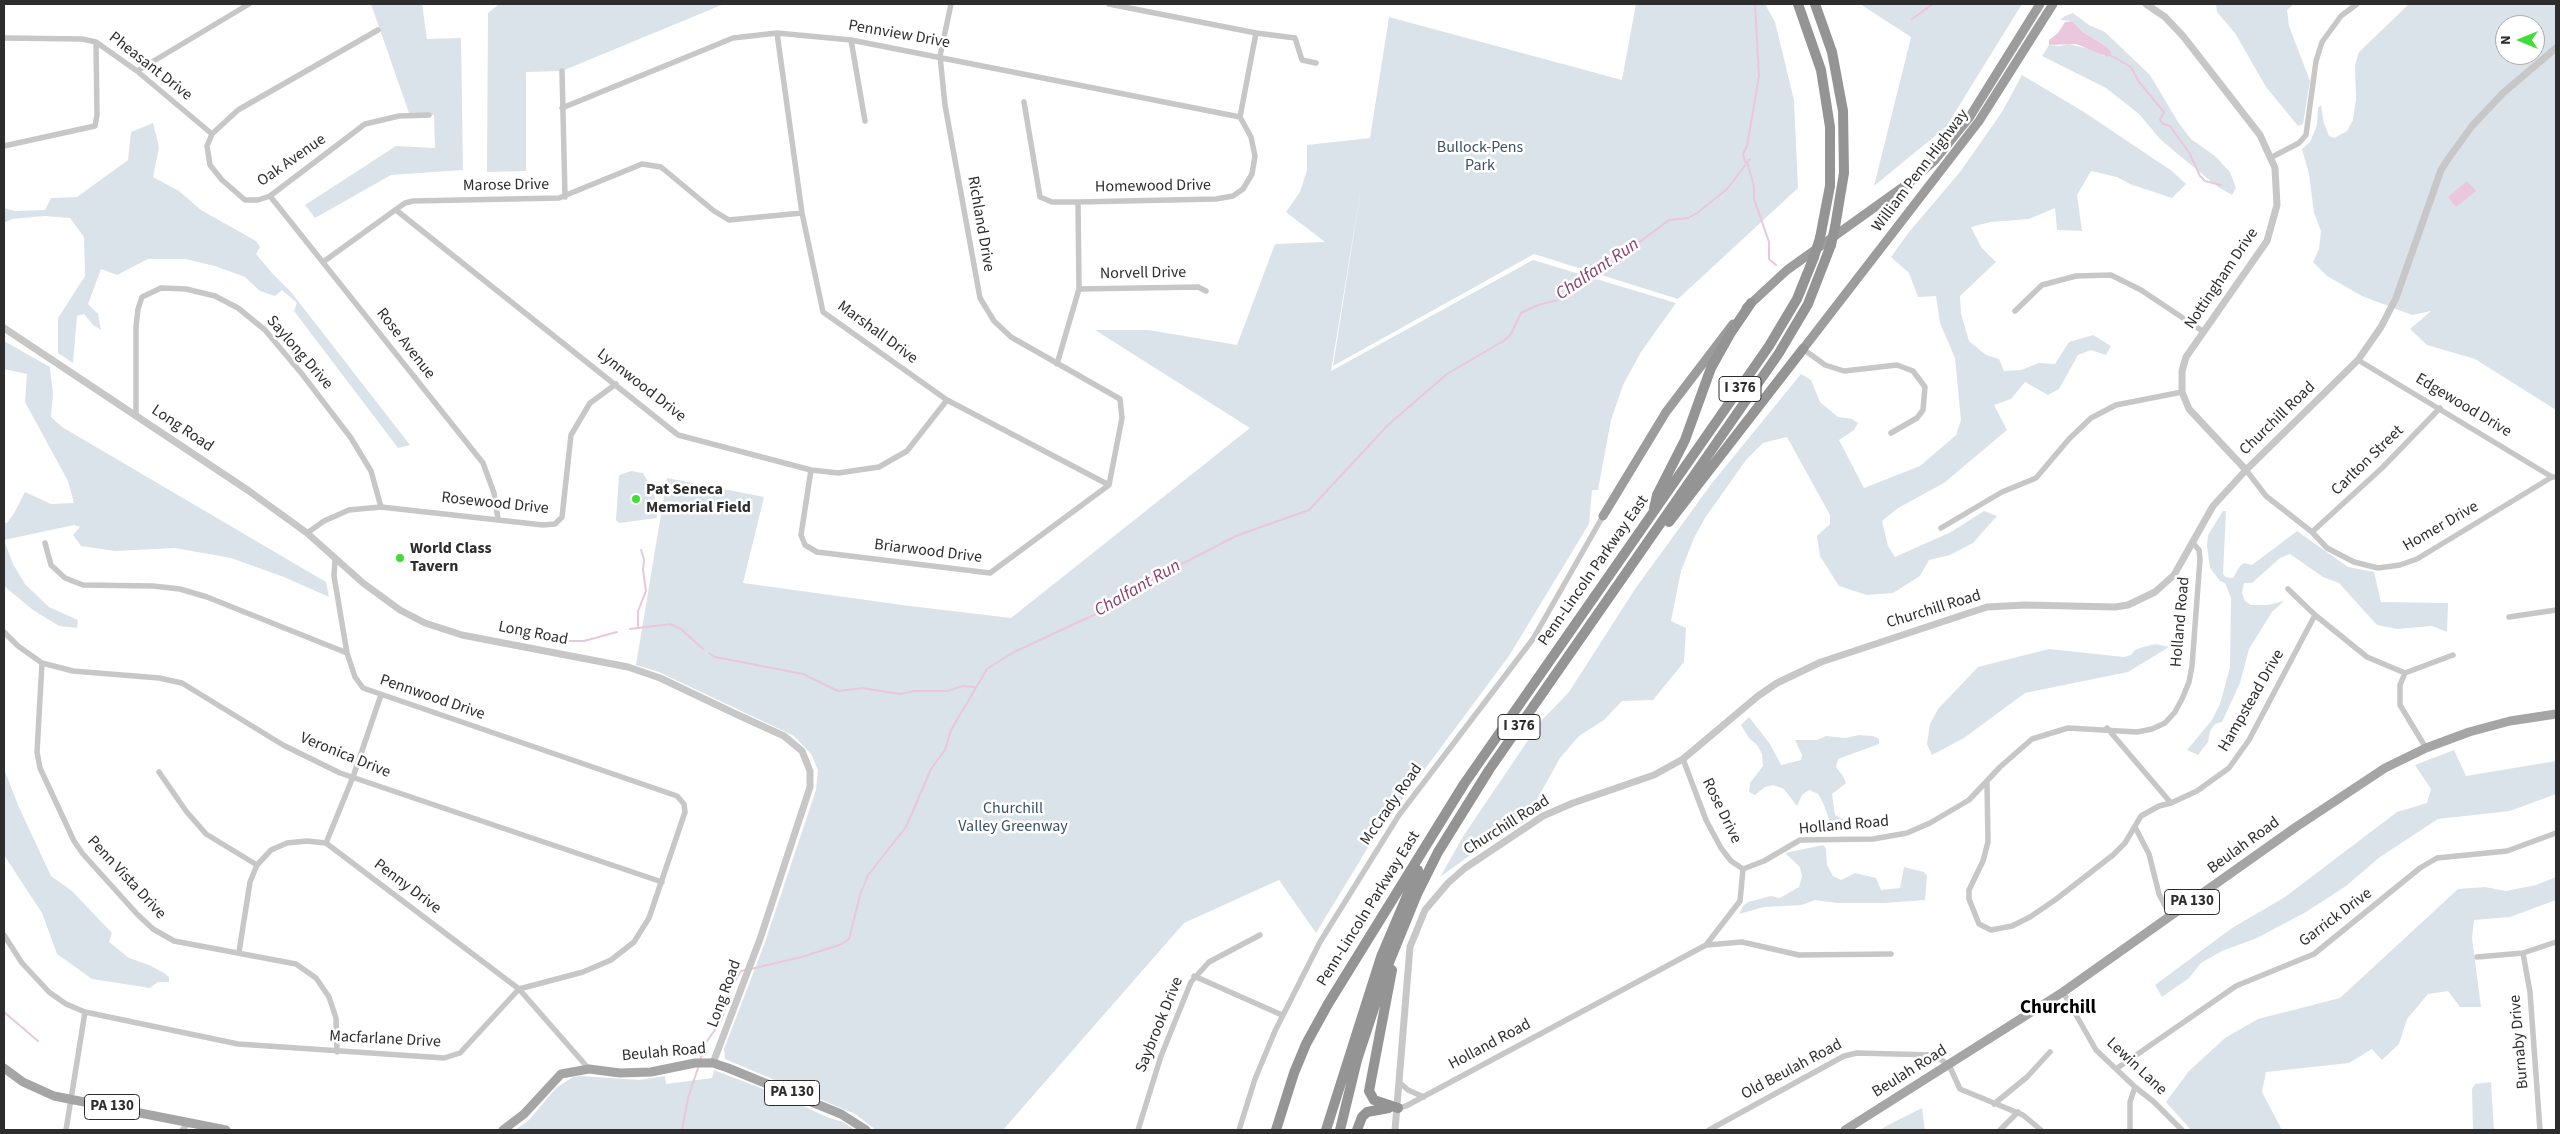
<!DOCTYPE html>
<style>
body{margin:0}
#map{position:relative;width:2560px;height:1134px;overflow:hidden;background:#fff;font-family:"Source Sans 3",sans-serif}
canvas{display:block}
.frame{position:absolute;inset:0;border:5px solid #2d2d2d;pointer-events:none}
.north{position:absolute;left:2495px;top:15px;width:50px;height:50px;box-sizing:border-box;background:#fff;border:1px solid #ababab;border-radius:50%;rotate:270deg;font-size:14px;font-weight:700;line-height:20px;text-align:center;color:#2d2d2d}
.north::after{content:'';display:block;margin:auto;width:18px;height:22px;background:#3edf34;clip-path:polygon(50% 0,100% 100%,50% 72%,0 100%)}
</style>
<div id="map">
<canvas width="2560" height="1134"></canvas>
<div class="frame"></div>
<div class="north">N</div>
</div>
<script>
const ctx = document.querySelector('canvas').getContext('2d');
ctx.lineJoin = 'round';
function fill(path, color) {
  ctx.fillStyle = color;
  ctx.fill(path, 'evenodd');
}
function toPath(rows) {
  const path = new Path2D();
  for (const r of rows) {
    path.moveTo(r[0], r[1]);
    for (let i = 2; i < r.length; i += 2) path.lineTo(r[i], r[i + 1]);
  }
  return path;
}
function strokePath(path, color, width, dash) {
  ctx.strokeStyle = color;
  ctx.lineWidth = width;
  ctx.lineCap = dash ? 'butt' : 'round';
  ctx.setLineDash(dash || []);
  ctx.stroke(path);
}
function label(font, color, halo, rows, align = 'center') {
  ctx.font = font + ' "Source Sans 3",sans-serif';
  ctx.lineWidth = 5;
  ctx.setLineDash([]);
  ctx.textBaseline = 'middle';
  ctx.strokeStyle = halo;
  ctx.fillStyle = color;
  for (const [text, x, y, turn = 0] of rows) {
    ctx.save();
    ctx.translate(x, y);
    ctx.rotate((+turn || 0) * Math.PI / 180);
    ctx.textAlign = isNaN(turn) ? turn : align;
    if (halo) ctx.strokeText(text, 0, 0);
    ctx.fillText(text, 0, 0);
    ctx.restore();
  }
}
fill(toPath([
 [371,4,422,4,427,39,461,38,463,170,391,175,315,218,305,205,396,146,435,148,434,115,410,116],
 [499,4,724,4,562,71,526,72,526,171,487,172,488,13],
 [1636,4,1765,4,1775,22,1794,100,1798,188,1678,299,1534,254,1333,366,1362,182,1331,371,1533,260,1676,303,1641,352,1623,385,1611,420,1598,490,1592,490,1589,524,1509,656,1375,836,1316,933,1279,880,1184,923,1003,1130,876,1130,855,1114,725,1059,724,1049,764,945,816,790,818,770,811,754,794,736,659,672,636,665,667,478,764,497,743,583,910,606,1011,618,1250,428,1095,330,1149,330,1237,345,1275,244,1325,242,1286,212,1300,192,1307,170,1307,145,1370,138,1389,17,1622,80],
 [1860,4,2022,4,1946,127,1874,186,1911,37],
 [2216,4,2294,4,2287,10,2289,26,2310,81,2303,124,2298,126,2266,87,2235,33,2217,12],
 [2409,4,2556,4,2556,410,2475,359,2427,345,2410,329,2431,311,2412,315,2362,296,2327,276,2313,262,2319,249,2321,231,2314,213,2309,174,2302,149,2310,142,2317,125,2318,108,2321,105,2324,123,2329,136,2334,138,2347,131,2353,120,2356,99,2355,65,2359,52],
 [2505,25,2535,25,2535,55,2505,55],
 [2073,13,2089,25,2105,32,2150,75,2178,122,2191,139,2215,156,2230,172,2236,188,2232,195,2218,187,2174,151,2160,139,2139,114,2106,88,2042,56,2049,45,2060,46,2069,44,2097,51,2104,56,2112,52,2106,46,2083,32,2072,21,2060,20,2065,16],
 [2022,75,2084,112,2172,171,2186,184,2172,198,2130,184,2117,177,2091,171,2077,195,2082,231,2057,230,2055,208,2029,219,1991,222,1971,227,1981,247,1996,262,1960,296,1961,314,1969,341,1986,355,1999,359,2004,371,2021,370,2039,363,2055,364,2069,342,2093,335,2111,346,2106,355,2091,350,2078,355,2059,389,2048,395,2025,382,2011,399,1994,405,2007,430,1944,483,1898,508,1882,521,1888,546,1895,557,1951,532,1984,511,1997,516,1973,543,1950,555,1929,560,1920,576,1893,593,1867,595,1839,586,1820,556,1817,536,1830,524,1830,515,1787,437,1763,443,1746,460,1705,518,1694,538,1681,571,1671,621,1686,628,1684,662,1653,700,1622,701,1604,720,1579,736,1560,758,1530,812,1440,877,1464,835,1541,721,1569,692,1635,589,1712,483,1801,374,1811,380,1820,402,1838,417,1852,419,1858,423,1854,430,1839,440,1864,488,1920,466,1956,435,1961,420,1955,358,1940,323,1936,296,1918,297,1909,273,1891,257,1909,232,1960,172,2002,112],
 [153,123,159,147,153,177,179,191,201,210,256,241,260,247,256,254,272,273,291,292,410,445,398,448,294,311,297,303,282,290,275,296,260,291,245,277,215,266,185,259,148,259,117,275,101,269,88,304,98,314,101,330,93,325,84,314,77,316,73,363,58,353,58,318,85,276,84,237,70,218,45,216,12,219,4,223,4,208,15,211,45,210,51,198,77,197,128,160,131,132],
 [4,341,50,367,53,394,51,417,62,427,326,582,329,597,284,577,231,558,175,548,115,551,81,546,73,535,80,527,74,525,4,540,13,564,25,584,49,607,78,620,77,628,59,626,33,610,4,586,4,522,7,523,13,515,25,492,51,504,74,503,68,481,25,402,27,374,4,369],
 [631,471,643,473,653,491,658,507,657,518,619,523,616,520,619,475],
 [2223,511,2226,511,2223,574,2226,577,2233,578,2240,566,2244,563,2252,565,2297,531,2348,567,2374,572,2381,602,2448,603,2447,632,2432,626,2397,629,2377,625,2339,583,2323,577,2290,554,2280,558,2252,583,2244,583,2242,593,2245,601,2251,605,2268,605,2284,601,2272,612,2249,649,2240,683,2222,722,2215,724,2210,731,2208,742,2198,755,2187,750,2212,720,2220,704,2230,667,2231,598,2225,583,2220,581,2210,568,2207,546,2208,535],
 [2156,644,2169,647,2128,672,2025,693,1964,738,1932,755,1927,744,1930,724,1938,709,1978,667,2049,649,2124,657,2131,655,2135,650,2143,647],
 [1749,717,1770,744,1781,765,1801,760,1802,755,1795,740,1817,740,1826,736,1845,738,1859,735,1873,736,1879,739,1879,744,1838,759,1836,767,1843,776,1846,783,1832,794,1835,815,1844,820,1845,830,1834,833,1824,805,1818,794,1809,790,1802,795,1797,806,1784,789,1773,785,1765,787,1755,795,1749,792,1750,783,1763,766,1762,754,1757,745,1749,738,1741,725],
 [2454,750,2466,776,2556,761,2556,794,2510,811,2438,819,2380,857,2346,886,2306,912,2257,938,2222,951,2201,963,2189,978,2162,997,2155,985,2232,928,2285,897,2397,812,2427,803,2431,789,2415,765],
 [4,769,18,805,51,876,72,891,112,933,109,942,129,958,149,965,164,973,169,977,169,982,158,982,150,988,92,979,57,954,42,913,4,855],
 [1823,845,1826,848,1827,865,1833,876,1841,880,1855,873,1876,878,1881,890,1900,888,1904,867,1924,872,1927,876,1925,900,1884,903,1837,903,1815,900,1802,905,1764,907,1739,914,1743,906,1748,902,1771,896,1780,898,1799,887,1802,877,1800,867,1785,853],
 [2556,877,2556,900,2510,917,2474,920,2472,938,2481,1007,2460,1007,2448,991,2428,994,2407,1019,2399,1044,2382,1060,2372,1049,2349,1063,2266,1072,2262,1092,2282,1130,2191,1130,2166,1102,2189,1071,2225,1038,2258,1019,2340,998,2458,889,2485,887,2506,891,2536,885],
 [714,1070,784,1097,829,1118,843,1122,855,1130,515,1130,529,1120,556,1088,573,1077,581,1076,639,1080,665,1076,666,1084,712,1078],
 [2491,1082,2494,1130,2473,1130,2472,1089,2475,1084],
 [1922,1108,1925,1130,1880,1130,1888,1125]
]), '#dbe3ea');
fill(toPath([
 [2072,21,2083,32,2106,46,2112,52,2108,57,2076,44,2049,45,2049,40,2058,33,2065,22],
 [2467,181,2476,191,2456,207,2448,197]
]), '#eac7dc');
strokePath(toPath([
 [1912,19,1933,4],
 [2110,55,2131,67,2139,82,2164,112,2160,120,2163,124,2170,126,2190,154,2200,176,2205,181,2221,185],
 [1745,162,1743,154,1747,146,1759,76,1755,4],
 [1747,162,1754,186,1754,199,1769,242,1769,259,1776,265],
 [638,628,638,611,646,591,643,570,644,559,641,550],
 [630,629,670,624,681,629,703,649],
 [506,630,531,636,570,641,584,641,617,632],
 [709,653,715,657,803,674,838,691,862,688,900,694,914,691,948,691,962,686,974,687],
 [751,969,805,956,842,944,849,939,860,895,868,875,906,827,931,769,945,750,951,730,987,669,1014,652,1111,607,1139,586,1236,536,1309,510,1388,425,1447,374,1505,340,1511,334,1521,313,1538,305,1558,300,1582,285,1669,220,1688,218,1697,213,1727,189,1750,159],
 [4,1012,38,1041],
 [700,1061,705,1044,721,1021,733,984,741,971,746,970],
 [682,1130,688,1098,699,1065]
]), '#eac7dc', 2);
strokePath(toPath([
 [1109,4,1256,33,1295,38,1302,60,1316,63],
 [378,30,238,110,212,134,207,146,210,165,222,180,245,200,258,200,270,196,365,124,399,116,429,115],
 [777,33,802,213,823,312,947,400,1109,485],
 [4,38,82,39,96,42,137,71,212,134],
 [851,40,865,121],
 [137,71,249,4],
 [562,71,565,197],
 [1024,102,1040,197,1052,202,1078,202,1216,199,1233,196,1243,189,1252,174,1255,156,1251,137,1240,117,1256,33],
 [562,108,733,38,777,33,851,40,1240,117],
 [4,146,95,126,97,115,96,42],
 [2272,157,2299,143,2306,135,2316,61,2322,42,2341,16,2357,4],
 [270,196,483,463,494,493,498,519],
 [396,210,678,435,811,470,838,473,879,467,907,451,947,400],
 [323,262,405,203,413,201,559,198,642,164,661,167,714,211,729,220,802,213],
 [1079,289,1198,287,1206,291],
 [2015,311,2042,285,2076,276,2111,275,2141,290,2204,332],
 [1803,349,1825,365,1844,371,1897,365,1913,371,1925,387,1923,410,1917,418,1891,433],
 [2358,360,2552,477],
 [1057,364,1079,289,1078,202],
 [136,415,136,327,138,309,142,297,161,288,186,289,215,296,238,308,265,330,302,374,351,438,371,471,381,507],
 [811,470,801,535,805,545,817,552,990,573,1109,485,1122,418,1120,399,1011,337,994,321,980,298,945,105,940,56,951,4],
 [2246,470,2266,496,2312,532,2327,548,2354,562,2378,568,2400,565,2417,559,2552,477,2556,477],
 [1941,528,2002,492,2036,478,2069,439,2091,418,2116,405,2182,392],
 [2312,532,2382,468,2440,408],
 [307,533,324,521,349,510,381,507,543,525,555,524,562,517,571,435,590,403,616,384],
 [335,559,334,576,347,653],
 [2288,589,2315,615,2367,657,2405,673,2400,685,2400,705,2426,748],
 [2509,617,2556,610],
 [4,632,18,646,42,663,73,671,159,678,182,683,283,745,340,773,662,882],
 [42,663,37,752,40,768,74,841,83,854,137,914,153,929,174,941,296,964,316,978,329,997,336,1018,337,1052],
 [2405,673,2453,655],
 [2107,728,2171,803],
 [1683,759,1706,820,1721,848,1731,861,1743,869],
 [159,772,186,811,206,834,257,865],
 [1987,783,1988,842,1983,861,1969,890,1969,899,1979,924,1991,930,2012,926,2030,917,2055,900,2113,855,2125,843,2141,816,2159,806,2171,803,2197,791,2229,768,2249,740,2315,615],
 [2135,827,2149,854,2159,894,2171,917],
 [326,843,353,777,381,695],
 [4,935,22,963,49,992,66,1004,85,1012,238,1044,444,1058,460,1053,519,989,583,972,611,960,634,942,649,918,685,812,684,804,677,796,363,688,355,677,347,653,207,597,180,589,153,586,83,585,65,578,51,565,45,543],
 [1706,945,1742,942,1799,955,1891,954],
 [239,952,250,882,257,865,271,850,287,843,307,841,326,843,519,989,589,1069],
 [2523,953,2530,992,2540,1130],
 [2477,957,2523,953,2556,942],
 [1194,976,1282,1015],
 [2063,992,2096,1050,2135,1087,2154,1102,2182,1130],
 [2116,1069,2236,986,2314,954,2420,868,2437,858,2507,851,2556,833],
 [1399,1082,1408,1090,1424,1097],
 [1994,1104,2027,1077,2050,1052],
 [1398,1108,1406,1106,1706,945,1740,901,1743,869,1764,861,1800,840,1873,839,1907,833,1930,823,1969,800,2000,767,2032,739,2068,728,2137,732,2152,729,2165,723,2175,712,2182,699,2189,682,2192,666,2200,559,2199,550,2193,543],
 [66,1130,85,1012],
 [182,1130,189,1123],
 [1138,1130,1161,1056,1191,982,1209,962,1260,935],
 [1239,1130,1255,1079,1275,1031,1320,942,1399,815,1533,639,1603,516],
 [1709,1130,1844,1056,1857,1053,1934,1055,1949,1065,1960,1089,2023,1115,2041,1130],
 [2000,1130,2018,1112],
 [2130,1130,2130,1102,2135,1087]
]), '#c7c7c7', 5.5);
strokePath(toPath([
 [2146,4,2165,17,2183,36,2260,135,2275,168,2277,205,2267,241,2186,357,2182,371,2182,392,2189,409,2246,470],
 [4,328,249,491,307,533,363,583,400,610,425,623,462,635,628,667,660,678,738,715,784,736,802,751,810,771,810,787,760,939,713,1063],
 [1395,1130,1410,947,1425,910,1448,883,1465,868,1543,816,1573,803,1654,775,1683,759,1758,696,1777,683,1821,662,1987,607,2025,605,2115,607,2128,605,2155,592,2174,575,2213,506,2246,470,2358,360,2381,327,2396,298,2441,170,2448,159,2472,126,2503,93,2556,48]
]), '#c7c7c7', 7);
strokePath(toPath([
 [4,1068,23,1082,54,1096,226,1130],
 [503,1130,524,1114,561,1074,589,1069,620,1073,651,1072,695,1063,713,1063,728,1068,841,1114,866,1130],
 [1845,1130,2063,992,2296,827,2385,768,2426,748,2469,732,2510,721,2556,714]
]), '#a5a5a5', 9);
strokePath(toPath([
 [1746,308,1787,270,1910,182,1935,160,1969,118,2040,4],
 [1803,349,1979,121,2053,4],
 [1603,516,1666,412,1733,324]
]), '#9c9c9c', 9);
strokePath(toPath([
 [1798,4,1821,70,1830,127,1830,186,1820,238],
 [1815,4,1832,52,1843,111,1844,173,1835,227],
 [1654,508,1657,495,1685,440,1711,368,1730,334,1751,303],
 [1669,522,1803,349],
 [1392,970,1369,1091,1374,1100,1398,1108],
 [1276,1130,1294,1073,1306,1044,1328,1004,1464,784,1769,346,1797,299,1814,257],
 [1326,1130,1381,957,1418,870],
 [1340,1130,1357,1060,1390,960,1417,894,1438,852,1489,770,1779,353,1808,304,1831,245],
 [1357,1130,1362,1117,1367,1112,1389,1108]
]), '#949494', 10);
strokePath(toPath([
 [1831,245,1835,227],
 [1814,257,1820,238]
]), '#949494', 10);
for (const [x, y, r, color] of [
 [636,499,5,"#3edf34"],
 [400,558,5,"#3edf34"]
]) {
  const dot = new Path2D();
  dot.arc(x, y, r, 0, 2 * Math.PI);
  ctx.fillStyle = color;
  ctx.fill(dot);
  strokePath(dot, '#fff', 2);
}
for (const [x, y, w] of [
 [1740,389,42],
 [1519,727,42],
 [2192,902,55],
 [792,1093,55],
 [112,1107,55]
]) {
  const box = new Path2D();
  box.roundRect(x - w / 2, y - 12.5, w, 25, 4);
  ctx.fillStyle = '#fff';
  ctx.fill(box);
  strokePath(box, '#2d2d2d', 1);
}
label('bold 15px', '#2d2d2d', null, [
 ["I 376",1740,389],
 ["I 376",1519,727],
 ["PA 130",2192,902],
 ["PA 130",792,1093],
 ["PA 130",112,1107]
]);
label('16px', '#2d2d2d', '#fff', [
 ["Pennview Drive",899,35,10],
 ["Pheasant Drive",150,67,38],
 ["Oak Avenue",292,161,-35],
 ["William Penn Highway",1921,171,-53],
 ["Marose Drive",506,186,-1],
 ["Homewood Drive",1153,187,-1],
 ["Richland Drive",980,224,80],
 ["Norvell Drive",1143,274,-1],
 ["Nottingham Drive",2222,279,-56],
 ["Marshall Drive",877,333,36],
 ["Rose Avenue",405,344,52],
 ["Saylong Drive",299,353,49],
 ["Lynnwood Drive",641,386,38],
 ["Edgewood Drive",2463,406,31],
 ["Churchill Road",2278,419,-44],
 ["Long Road",182,429,34],
 ["Carlton Street",2368,461,-44],
 ["Rosewood Drive",495,504,6],
 ["Homer Drive",2441,527,-30],
 ["Briarwood Drive",928,552,7],
 ["Penn-Lincoln Parkway East",1594,571,-55],
 ["Churchill Road",1934,610,-17],
 ["Holland Road",2181,622,-85],
 ["Long Road",533,634,11],
 ["Pennwood Drive",432,698,19],
 ["Hampstead Drive",2252,701,-60],
 ["Veronica Drive",345,756,22],
 ["McCrady Road",1392,805,-55],
 ["Rose Drive",1721,811,64],
 ["Churchill Road",1507,826,-32],
 ["Holland Road",1844,826,-5],
 ["Beulah Road",2244,846,-36],
 ["Penn Vista Drive",126,878,47],
 ["Penny Drive",407,887,37],
 ["Penn-Lincoln Parkway East",1369,909,-58],
 ["Garrick Drive",2336,918,-37],
 ["Long Road",725,994,-70],
 ["Saybrook Drive",1160,1025,-68],
 ["Macfarlane Drive",385,1040,3],
 ["Burnaby Drive",2520,1042,-95],
 ["Holland Road",1490,1045,-28],
 ["Beulah Road",664,1053,-5],
 ["Lewin Lane",2136,1067,43],
 ["Old Beulah Road",1792,1070,-28],
 ["Beulah Road",1910,1072,-32]
]);
label('16px', '#3c5067', '#fff', [
 ["Bullock-Pens",1480,148],
 ["Park",1480,166],
 ["Churchill",1013,809],
 ["Valley Greenway",1013,827]
]);
label('bold 16px', '#2d2d2d', '#fff', [
 ["Pat Seneca",646,490],
 ["Memorial Field",646,508],
 ["World Class",410,549],
 ["Tavern",410,567]
], 'left');
label('italic 18px', '#8c3e6d', '#fff', [
 ["Chalfant Run",1598,270,-34],
 ["Chalfant Run",1138,589,-30]
]);
label('bold 19px', '#000', '#fff', [
 ["Churchill",2058,1009]
]);
</script>
